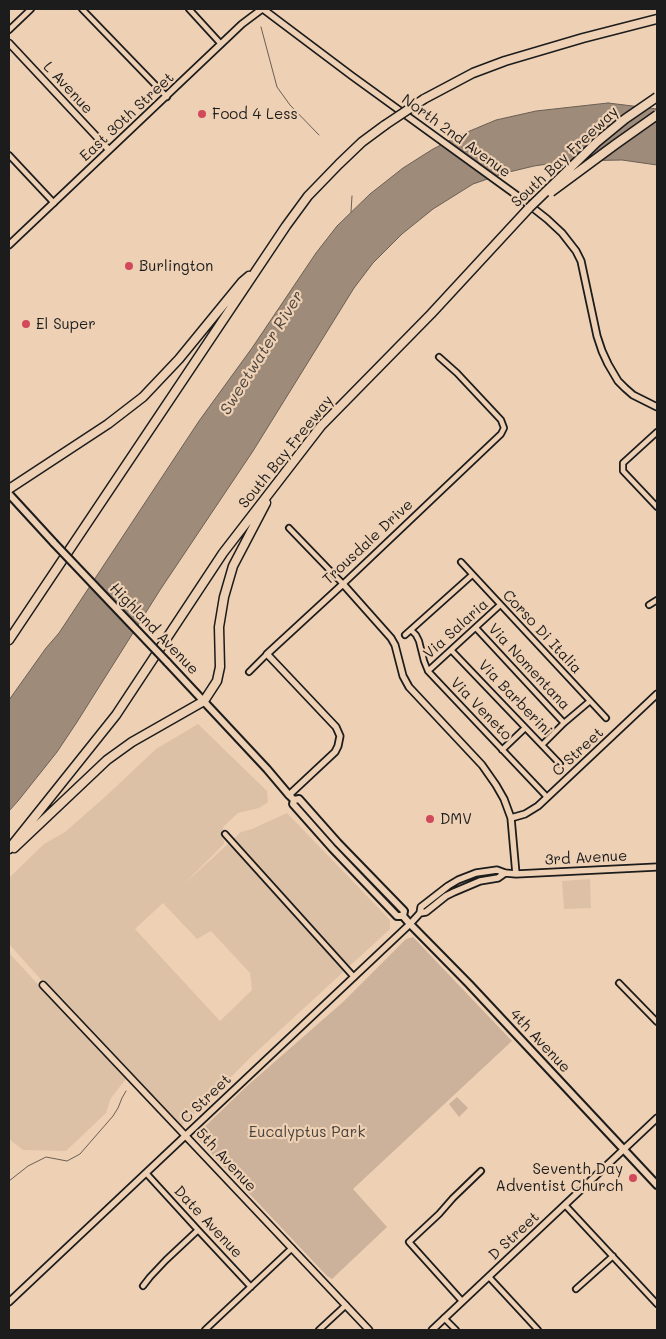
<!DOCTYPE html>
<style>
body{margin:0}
#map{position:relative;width:666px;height:1339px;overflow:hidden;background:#eed0b4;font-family:Mali,sans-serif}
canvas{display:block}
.frame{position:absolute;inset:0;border:10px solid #1c1c1c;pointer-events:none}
</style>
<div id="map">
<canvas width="666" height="1339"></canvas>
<div class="frame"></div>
</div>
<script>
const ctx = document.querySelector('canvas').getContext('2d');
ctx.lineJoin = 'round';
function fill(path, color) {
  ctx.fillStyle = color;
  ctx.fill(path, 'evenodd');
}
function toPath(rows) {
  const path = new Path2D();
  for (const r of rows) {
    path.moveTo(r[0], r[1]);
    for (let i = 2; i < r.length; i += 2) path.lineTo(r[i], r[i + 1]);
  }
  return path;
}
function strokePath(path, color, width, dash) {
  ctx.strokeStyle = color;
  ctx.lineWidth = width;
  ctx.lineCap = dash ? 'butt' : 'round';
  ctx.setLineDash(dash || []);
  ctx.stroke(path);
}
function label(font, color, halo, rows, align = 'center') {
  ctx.font = font + ' Mali,sans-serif';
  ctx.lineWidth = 4.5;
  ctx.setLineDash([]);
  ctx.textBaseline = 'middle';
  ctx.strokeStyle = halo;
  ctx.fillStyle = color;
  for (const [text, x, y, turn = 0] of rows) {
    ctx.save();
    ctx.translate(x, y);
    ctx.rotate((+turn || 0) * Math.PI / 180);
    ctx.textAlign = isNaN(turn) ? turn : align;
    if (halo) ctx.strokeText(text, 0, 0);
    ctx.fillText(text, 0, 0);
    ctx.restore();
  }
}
fill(toPath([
 [198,724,267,791,268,802,259,808,238,813,223,827,224,844,183,885,241,832,252,829,287,813,390,920,390,929,253,1055,182,1126,61,997,44,983,9,944,9,878,44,844,65,832,106,796,156,749],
 [163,903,197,939,211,931,250,973,252,990,220,1021,135,929],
 [590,879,591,908,564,909,562,881],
 [9,953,126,1079,111,1098,106,1113,66,1151,23,1150,9,1139]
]), '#ddc1a7');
fill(toPath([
 [413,937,512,1041,353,1189,387,1227,332,1279,327,1276,195,1136,247,1086,343,1002,406,939],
 [457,1097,468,1108,459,1117,449,1104]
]), '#ccb29b');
const water = toPath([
 [608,103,657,109,657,165,622,160,568,161,534,166,505,173,473,184,433,209,402,234,373,263,354,288,253,451,160,590,77,722,57,752,18,801,9,811,9,700,46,648,59,633,199,421,252,348,316,253,337,226,370,194,403,168,433,149,465,133,496,120,536,111,608,103]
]);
fill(water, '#9e8b7a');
strokePath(water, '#6a5f54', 1);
strokePath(toPath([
 [261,27,277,87,290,105,319,135],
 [351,212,352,196],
 [9,1181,28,1166,46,1157,67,1161,80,1154,113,1116,118,1108,122,1098,126,1091]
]), '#6a5f54', 1);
const street = toPath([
 [82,9,167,97],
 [189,9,221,44],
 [9,30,31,9],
 [9,155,54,203],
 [657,432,623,463,623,471,657,507],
 [289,528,343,584,501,434,504,428,501,420,457,373,439,357],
 [461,562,606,718],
 [649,605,657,600],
 [476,628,564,723],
 [411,630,416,635,419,641,424,661,428,671,547,797],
 [405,635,472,575],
 [451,650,560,764],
 [428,671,500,605],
 [249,672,267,654],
 [542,745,564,723,590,701],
 [502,750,525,728],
 [225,834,354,977],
 [619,983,657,1022],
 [146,1173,198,1230,251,1287],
 [565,1205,657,1304],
 [489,1277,538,1330],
 [143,1286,150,1277,166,1260,198,1230],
 [576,1289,613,1256],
 [462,1301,409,1242,439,1214,453,1198,481,1171],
 [444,1318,456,1330],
 [205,1330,292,1248],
 [319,1330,346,1305]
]);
const secondary = toPath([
 [263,9,352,76,519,197,547,219,562,233,576,251,581,261,597,336,602,351,608,364,618,381,625,388,633,395,657,407],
 [9,43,109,150],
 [9,245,242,24,262,9],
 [289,795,335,752,338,746,340,736,336,727,267,654,343,584,391,638,395,645,403,676,409,687,482,765,496,785,504,799,511,818,516,874],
 [511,818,525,814,538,806,657,694],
 [420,913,426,912,446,896,454,892,480,881,498,878,505,873],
 [43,985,369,1330],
 [9,1302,410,924,420,913,421,907,448,886,458,880,476,873,497,870,505,873,516,874,657,867],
 [432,1330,657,1118]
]);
const primary = toPath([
 [9,494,54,543],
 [167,662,267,769,289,795,294,800,299,799,338,843,404,911,403,916,410,924,469,984,657,1185],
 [294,800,293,804,332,848,397,916,403,916]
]);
const highway = toPath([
 [424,99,473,73,505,61,583,38,657,19],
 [9,489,108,424,143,397,179,359,242,282,249,276],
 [9,640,286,226,308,196,339,164,362,142,385,125],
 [14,848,107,760,132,742,204,701,217,681,220,667,219,627,224,597,233,566,266,503],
 [9,849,116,715,223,553,321,426,431,314,529,208]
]);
strokePath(street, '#1c1c1c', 8);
strokePath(secondary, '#1c1c1c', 9);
strokePath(primary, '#1c1c1c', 10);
strokePath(highway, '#1c1c1c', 11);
strokePath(street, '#eed0b4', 4.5);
strokePath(secondary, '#eed0b4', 5.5);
strokePath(primary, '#eed0b4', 6);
strokePath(highway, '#eed0b4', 8);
const primaryBridge = toPath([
 [54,543,167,662]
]);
const highwayBridge = toPath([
 [385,125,424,99],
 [551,192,616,144,657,115],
 [529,208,597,142,625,119,657,97]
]);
strokePath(primaryBridge, '#1c1c1c', 10, []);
strokePath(highwayBridge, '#1c1c1c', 11, []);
strokePath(primaryBridge, '#eed0b4', 6);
strokePath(highwayBridge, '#eed0b4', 8);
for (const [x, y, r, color] of [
 [202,114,5,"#d1495b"],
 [129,266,5,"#d1495b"],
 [26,324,5,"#d1495b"],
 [430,819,5,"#d1495b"],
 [633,1178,5,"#d1495b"]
]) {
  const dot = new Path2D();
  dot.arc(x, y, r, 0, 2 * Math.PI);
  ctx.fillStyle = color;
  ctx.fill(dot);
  strokePath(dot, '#eed0b4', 2);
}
label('15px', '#1c1c1c', '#eed0b4', [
 ["L Avenue",68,88,47],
 ["East 30th Street",127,117,-43],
 ["North 2nd Avenue",456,136,36],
 ["South Bay Freeway",565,157,-43],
 ["South Bay Freeway",286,452,-51],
 ["Trousdale Drive",368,542,-43],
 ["Highland Avenue",154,629,46],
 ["Via Salaria",456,629,-42],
 ["Corso Di Italia",542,632,47],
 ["Via Nomentana",529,667,47],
 ["Via Barberini",515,698,46],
 ["Via Veneto",481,709,46],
 ["C Street",578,752,-43],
 ["3rd Avenue",586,858,-3],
 ["4th Avenue",540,1041,47],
 ["C Street",206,1099,-44],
 ["5th Avenue",226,1160,47],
 ["Date Avenue",208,1222,47],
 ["D Street",514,1236,-43]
]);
label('15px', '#1c1c1c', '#eed0b4', [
 ["Food 4 Less",212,114],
 ["Burlington",139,266],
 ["El Super",36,324],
 ["DMV",440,819],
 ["Seventh Day",623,1169,"right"],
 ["Adventist Church",623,1186,"right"]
], 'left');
label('15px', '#48423c', '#eed0b4', [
 ["Eucalyptus Park",307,1132]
]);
label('italic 16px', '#4a433d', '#eed0b4', [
 ["Sweetwater River",262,353,-58]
]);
</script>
